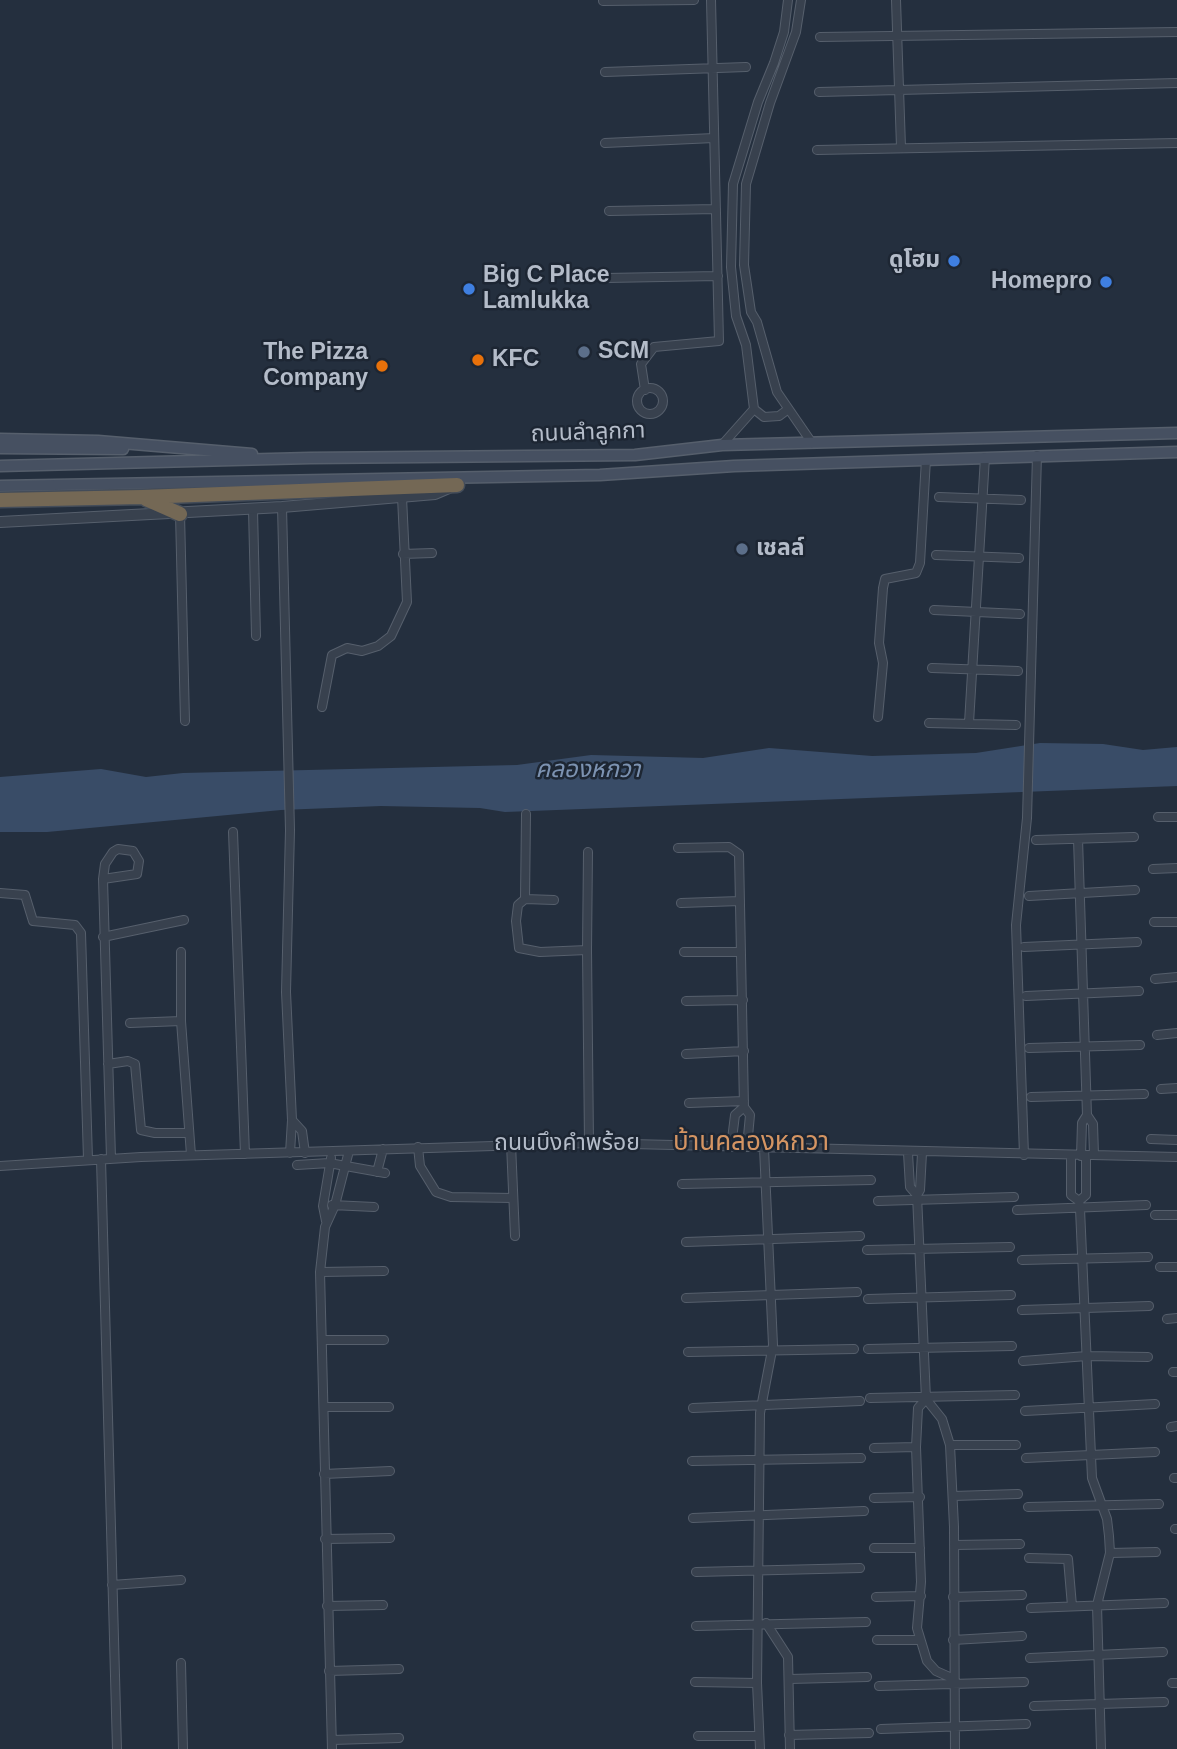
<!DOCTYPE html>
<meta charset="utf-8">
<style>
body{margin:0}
canvas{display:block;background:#242f3e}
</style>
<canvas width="1177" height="1749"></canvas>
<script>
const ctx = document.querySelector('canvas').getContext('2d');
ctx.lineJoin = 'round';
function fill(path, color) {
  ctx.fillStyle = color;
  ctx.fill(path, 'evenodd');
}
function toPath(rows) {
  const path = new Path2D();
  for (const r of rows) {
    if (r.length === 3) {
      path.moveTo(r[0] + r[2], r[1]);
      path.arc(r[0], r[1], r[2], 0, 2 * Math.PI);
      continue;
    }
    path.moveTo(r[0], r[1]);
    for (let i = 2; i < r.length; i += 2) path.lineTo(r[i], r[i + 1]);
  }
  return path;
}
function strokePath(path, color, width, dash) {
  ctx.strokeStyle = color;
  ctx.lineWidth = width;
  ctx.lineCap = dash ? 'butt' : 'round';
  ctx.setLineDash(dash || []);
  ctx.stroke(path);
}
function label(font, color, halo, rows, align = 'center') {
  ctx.font = font + ' Arial,"Noto Sans Thai",sans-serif';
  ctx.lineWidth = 5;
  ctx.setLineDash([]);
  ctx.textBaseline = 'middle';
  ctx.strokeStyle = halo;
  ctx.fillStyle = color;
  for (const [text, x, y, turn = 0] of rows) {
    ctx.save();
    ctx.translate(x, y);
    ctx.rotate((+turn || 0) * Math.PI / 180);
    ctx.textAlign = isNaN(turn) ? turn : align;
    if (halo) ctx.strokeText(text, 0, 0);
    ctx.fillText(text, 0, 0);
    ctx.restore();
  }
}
fill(toPath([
 [1040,743,1103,744,1143,750,1177,747,1177,786,505,812,480,808,381,806,281,810,47,832,0,832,0,777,101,769,146,777,183,773,517,765,591,755,703,758,769,748,872,756,976,753]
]), '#394c67');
const minor = toPath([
 [801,0,796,32,770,103,746,184,744,265,751,312,757,322,777,392,812,443],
 [896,0,901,147],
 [603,1,694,0],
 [820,37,1177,32],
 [605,72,746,67],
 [819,92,1177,83],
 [605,143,714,138],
 [817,150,1177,143],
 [609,211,716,209],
 [606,278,718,276],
 [650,401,13],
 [645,390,641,364,654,347,719,341,711,0],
 [754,409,764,417,779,416,787,410],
 [722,445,754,409,746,345,736,316,731,267,733,184,758,102,774,63,784,32,788,0],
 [939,497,1021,500],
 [282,507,290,830,286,992,292,1120,290,1153],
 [253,510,256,636],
 [180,514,185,721],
 [403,554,432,553],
 [936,555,1019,558],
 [934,610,1020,614],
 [932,668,1018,671],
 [322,707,332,655,347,648,362,651,378,646,391,636,407,602,402,497],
 [878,717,883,663,879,643,883,588,885,579,916,573,920,563,926,459],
 [929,723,1016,725],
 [969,723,985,457],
 [526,814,525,899,518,905,516,921,519,948,540,952,587,950,589,1143],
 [1158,817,1177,817],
 [233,832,245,1154],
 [1078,839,1087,1115,1082,1123,1081,1156],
 [1036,840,1134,837],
 [678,848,729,847,739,854,744,1107,750,1115,747,1147],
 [1153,869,1177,868],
 [103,879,137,874,139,861,133,851,118,849,113,852,105,864,103,879,111,1158],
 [0,893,25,895,33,921,75,925,81,933,88,1159],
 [1029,896,1135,890],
 [525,899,554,900],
 [681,903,740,901],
 [1154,922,1177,922],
 [103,937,184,920],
 [1024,947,1137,942],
 [587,950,588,852],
 [181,952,181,1021,191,1155],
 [684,952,741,952],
 [1155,979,1177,977],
 [1026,996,1139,991],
 [686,1001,743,1000],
 [130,1023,181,1021],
 [1157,1035,1177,1033],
 [1029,1048,1140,1045],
 [686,1054,744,1051],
 [108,1064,128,1061,135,1064,141,1130,155,1133,189,1133],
 [1161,1089,1177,1088],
 [1031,1097,1144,1094],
 [689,1103,744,1101],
 [1087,1115,1093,1124,1094,1155],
 [292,1120,302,1131,305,1153],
 [1151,1139,1177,1140],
 [511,1144,515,1236],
 [418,1147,420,1166,436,1192,451,1197,513,1198],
 [731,1147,735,1115,744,1107],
 [908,1153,910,1187,917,1195],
 [922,1153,920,1190,917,1195,926,1399,918,1408,916,1447,921,1582,917,1628,927,1661,936,1671,954,1679],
 [1024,1155,1016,925,1027,818,1037,455],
 [1071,1155,1071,1195,1079,1201,1080,1209,1092,1478,1107,1519,1109,1536,1110,1553,1097,1605,1101,1749],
 [101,1159,117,1749],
 [297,1165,329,1163,385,1173],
 [0,1166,141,1157,589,1143,1177,1157],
 [377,1172,383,1149],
 [682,1184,871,1180],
 [878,1201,1014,1197],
 [1079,1201,1086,1195,1086,1156],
 [332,1205,374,1207],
 [1017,1210,1146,1205],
 [1155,1215,1177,1215],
 [326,1221,323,1206,331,1158],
 [686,1242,860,1236],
 [867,1250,1010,1247],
 [1022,1260,1148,1257],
 [1160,1267,1177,1267],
 [320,1272,384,1271],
 [686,1298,857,1292],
 [868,1299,1011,1295],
 [1022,1310,1149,1306],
 [1167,1319,1177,1318],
 [322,1340,384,1340],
 [868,1349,1012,1346],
 [688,1352,854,1349],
 [1023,1361,1087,1356,1148,1357],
 [1173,1372,1177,1372],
 [870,1398,1015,1395],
 [926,1399,942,1419,950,1445,954,1527,955,1749],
 [324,1407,389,1407],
 [693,1408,860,1401],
 [1025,1411,1155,1404],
 [1171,1427,1177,1426],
 [950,1445,1016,1445],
 [874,1448,916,1447],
 [1026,1458,1155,1452],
 [692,1461,861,1458],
 [324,1474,390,1471],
 [1174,1478,1177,1478],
 [953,1496,1018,1494],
 [874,1498,920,1497],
 [1028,1507,1159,1504],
 [693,1518,864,1511],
 [1175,1529,1177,1529],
 [325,1539,390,1538],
 [954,1545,1020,1544],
 [874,1548,920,1548],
 [1110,1553,1156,1552],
 [1029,1558,1068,1559,1072,1606],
 [696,1572,860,1568],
 [112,1585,181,1580],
 [876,1597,921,1596],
 [953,1597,1022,1595],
 [327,1606,383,1605],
 [1031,1608,1164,1603],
 [766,1623,788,1657,790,1749],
 [696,1626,866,1622],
 [877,1640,918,1640],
 [953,1640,1022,1636],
 [1030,1658,1163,1652],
 [181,1663,183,1749],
 [329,1671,399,1669],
 [790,1679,867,1677],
 [695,1682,757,1683],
 [1172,1683,1177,1683],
 [879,1686,1024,1682],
 [1034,1706,1164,1702],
 [881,1729,1026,1724],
 [789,1735,869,1733],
 [698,1736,759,1736],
 [332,1740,399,1738],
 [332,1749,320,1272,325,1227,335,1205,349,1151],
 [760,1749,757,1683,760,1413,773,1345,764,1148]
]);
const tertiary = toPath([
 [0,522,282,507,435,494,449,488]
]);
const secondary = toPath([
 [0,439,98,441,252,454],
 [0,448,123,449],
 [0,466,310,458,635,455,722,445,1177,433],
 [0,486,600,475,734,466,1177,452]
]);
const motorway = toPath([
 [146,499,180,514],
 [0,500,142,497,457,485]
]);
strokePath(minor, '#565f6c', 10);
strokePath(tertiary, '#565f6c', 12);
strokePath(secondary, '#565f6c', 13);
strokePath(motorway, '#434c59', 17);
strokePath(minor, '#38414e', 8);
strokePath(tertiary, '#38414e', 10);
strokePath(secondary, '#465061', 10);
strokePath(motorway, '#746855', 14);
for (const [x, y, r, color] of [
 [954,261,7,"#3f7fe0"],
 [1106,282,7,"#3f7fe0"],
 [469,289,7,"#3f7fe0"],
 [584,352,7,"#5c6f8a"],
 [478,360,7,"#e8710a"],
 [382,366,7,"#e8710a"],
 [742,549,7,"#5c6f8a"]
]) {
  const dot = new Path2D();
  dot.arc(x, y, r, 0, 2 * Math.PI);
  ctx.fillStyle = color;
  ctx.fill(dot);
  strokePath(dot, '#1d2633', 2.5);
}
label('bold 23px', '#b4bcc9', '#1d2633', [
 ["ดูโฮม",940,261,"right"],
 ["Big C Place",483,276],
 ["Lamlukka",483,302],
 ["Homepro",1092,282,"right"],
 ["SCM",598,352],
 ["The Pizza",368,353,"right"],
 ["Company",368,379,"right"],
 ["KFC",492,360],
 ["เชลล์",756,549]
], 'left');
label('23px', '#b4bcc9', '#1d2633', [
 ["ถนนลำลูกกา",588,433,-2],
 ["ถนนบึงคำพร้อย",567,1144]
]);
label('italic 24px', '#7c92b1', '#1d2633', [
 ["คลองหกวา",588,770]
]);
label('26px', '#d59563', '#1d2633', [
 ["บ้านคลองหกวา",751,1143]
]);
</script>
